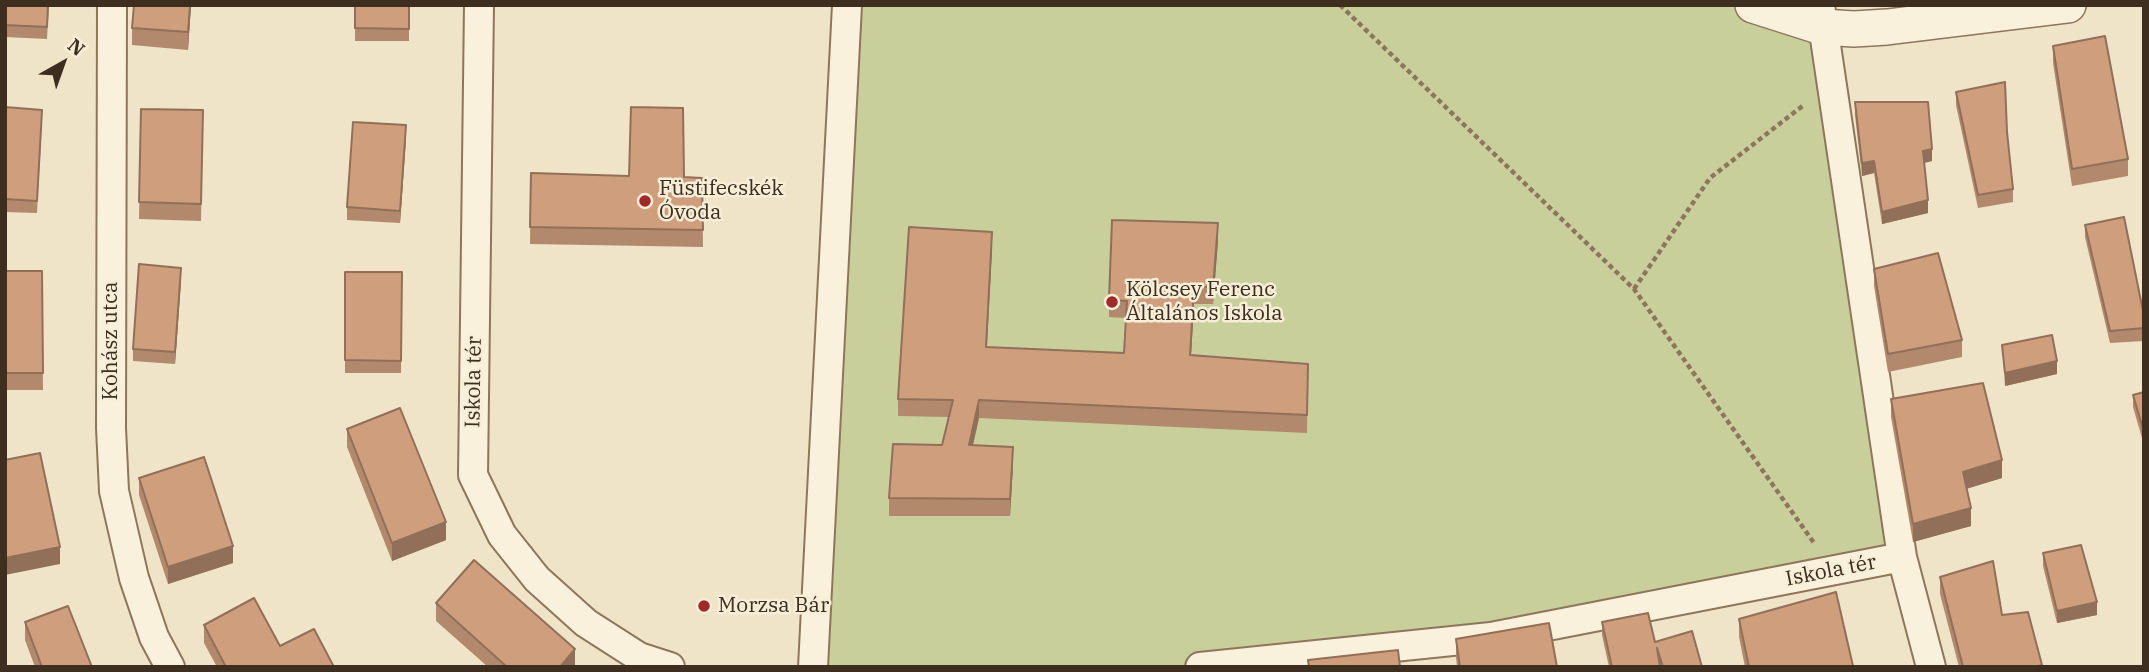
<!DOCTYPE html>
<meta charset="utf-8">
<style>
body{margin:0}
#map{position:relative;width:2149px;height:672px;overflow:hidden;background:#f0e4c8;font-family:"IBM Plex Serif",serif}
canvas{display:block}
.frame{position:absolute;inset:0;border:7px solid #3d2e20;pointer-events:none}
.north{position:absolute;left:28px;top:28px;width:70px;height:70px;-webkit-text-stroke:5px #f7eed8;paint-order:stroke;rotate:40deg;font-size:19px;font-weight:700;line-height:28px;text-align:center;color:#3d2e20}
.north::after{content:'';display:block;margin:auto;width:24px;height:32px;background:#3d2e20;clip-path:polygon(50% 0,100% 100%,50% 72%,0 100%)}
</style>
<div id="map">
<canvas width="2149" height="672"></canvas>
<div class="frame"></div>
<div class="north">N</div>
</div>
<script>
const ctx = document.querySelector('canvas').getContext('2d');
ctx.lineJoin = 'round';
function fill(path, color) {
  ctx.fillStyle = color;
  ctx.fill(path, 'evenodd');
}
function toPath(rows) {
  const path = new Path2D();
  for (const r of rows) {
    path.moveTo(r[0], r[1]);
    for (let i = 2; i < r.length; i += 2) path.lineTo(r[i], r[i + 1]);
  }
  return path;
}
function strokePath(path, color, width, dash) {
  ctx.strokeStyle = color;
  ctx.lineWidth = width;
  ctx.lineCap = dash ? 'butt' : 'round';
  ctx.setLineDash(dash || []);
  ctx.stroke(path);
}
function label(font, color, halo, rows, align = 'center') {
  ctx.font = font + ' "IBM Plex Serif",serif';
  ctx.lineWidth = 5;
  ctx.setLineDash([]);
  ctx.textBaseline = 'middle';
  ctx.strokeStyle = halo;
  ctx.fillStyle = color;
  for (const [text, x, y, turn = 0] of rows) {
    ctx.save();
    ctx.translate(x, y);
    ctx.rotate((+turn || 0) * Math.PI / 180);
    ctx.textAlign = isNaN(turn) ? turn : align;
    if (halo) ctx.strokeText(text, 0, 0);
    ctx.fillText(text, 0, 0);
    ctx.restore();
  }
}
fill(toPath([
 [847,5,1753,5,1822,27,1902,557,1491,637,1200,667,813,667]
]), '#c9cf9b');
const minor = toPath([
 [112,5,111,428,114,491,134,578,154,637,170,667],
 [479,5,473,475,502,535,537,579,586,623,639,657,670,667],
 [1820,5,1902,557,1931,667],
 [813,667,847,5],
 [1200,667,1491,637,1902,557]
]);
const tertiary = toPath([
 [1753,5,1822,27,1854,29,1887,27,2068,5]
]);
strokePath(minor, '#8d765c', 32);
strokePath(tertiary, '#8d765c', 38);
strokePath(toPath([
 [1340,5,1634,289,1814,543],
 [1634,289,1710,178,1805,104]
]), '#8d765c', 4.5, [5, 3.5]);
strokePath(minor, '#faf1dc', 28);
strokePath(tertiary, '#faf1dc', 35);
fill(toPath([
 [5,5,49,5,47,39,5,37],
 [191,5,188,50,132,45,132,28],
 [355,5,409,5,409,41,355,41],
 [2053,46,2128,159,2128,176,2072,186,2053,63],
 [1956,92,2007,132,2013,189,2013,202,1978,208,1956,105],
 [1855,102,1932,161,1924,163,1928,213,1882,224,1874,173,1862,176,1855,115],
 [5,107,42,122,37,213,5,212],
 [141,109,203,110,201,221,139,219],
 [406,138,400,223,347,220,347,207],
 [531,173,702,178,703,247,530,244],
 [2085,225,2144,316,2144,341,2110,343,2085,237],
 [1218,241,1213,304,1194,304,1191,355,1308,364,1307,433,979,418,973,445,1013,464,1010,516,889,516,889,498,942,445,949,417,898,416,898,399,992,249,986,347,1124,353,1126,318,1109,317,1109,300],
 [1874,269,1962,340,1962,357,1888,372,1874,286],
 [5,271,42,271,43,390,5,390],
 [345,272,402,272,401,373,345,373],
 [181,280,175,364,133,361,133,349],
 [2002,345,2057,374,2005,386],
 [2144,392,2144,445,2133,407,2133,395],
 [1891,399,2002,478,1967,488,1971,526,1913,542,1891,417],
 [347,429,446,540,392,561,347,447],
 [139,478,233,563,168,584,139,495],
 [2043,553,2097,615,2057,623,2043,566],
 [1940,577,2002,615,2042,667,1959,667,1940,594],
 [436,603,575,667,488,667,436,621],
 [1739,619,1853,667,1745,667,1739,637],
 [25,622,92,667,35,667,25,640],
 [1602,622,1655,642,1702,667,1609,667,1602,635],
 [204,625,280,646,334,667,217,667,204,643],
 [1456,639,1557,667,1457,667,1456,657]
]), '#b2896c');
fill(toPath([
 [190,5,191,5,188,50,188,32],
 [406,125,406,138,400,223,400,211],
 [1932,149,1932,161,1923,163,1923,151],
 [1874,161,1874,173,1862,176,1862,163],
 [1928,200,1928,213,1882,224,1882,212],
 [1218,223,1218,241,1213,304,1213,287],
 [992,232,992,249,986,364,986,347],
 [181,268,181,280,175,364,175,352],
 [1194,287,1194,304,1190,372,1190,355],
 [2057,361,2057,374,2005,386,2005,373],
 [979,400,979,418,969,462,969,445],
 [1013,447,1013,464,1010,516,1010,499],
 [2002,460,2002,478,1963,490,1963,472],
 [1971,508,1971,526,1913,542,1913,524],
 [446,522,446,540,392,561,392,543],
 [233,546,233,563,168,584,168,567],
 [60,547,60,564,5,575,5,558],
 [2097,602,2097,615,2057,623,2057,611],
 [575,649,575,667,560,667]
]), '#916f58');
const building = toPath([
 [5,5,48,5,47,27,5,25,5,5],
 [134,5,190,5,188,32,132,28,134,5],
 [355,5,409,5,409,29,355,28,355,5],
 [2105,36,2128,159,2072,169,2053,46,2105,36],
 [2005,82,2007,132,2013,189,1978,195,1956,92,2005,82],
 [1855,102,1928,102,1932,149,1923,151,1928,200,1882,212,1874,161,1862,163,1855,102],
 [5,107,42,110,37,201,5,199,5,107],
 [631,107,683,108,684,177,702,178,703,230,530,227,531,173,629,176,631,107],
 [141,109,203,110,201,204,139,202,141,109],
 [353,122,406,125,400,211,347,207,353,122],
 [2124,217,2144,316,2144,328,2110,331,2085,225,2124,217],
 [1112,220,1218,223,1213,287,1194,287,1190,355,1308,364,1307,415,979,400,969,445,1013,447,1010,499,889,498,893,444,942,445,953,400,898,399,909,227,992,232,986,347,1124,353,1127,301,1109,300,1112,220],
 [1938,253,1962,340,1888,354,1874,269,1938,253],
 [139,264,181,268,175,352,133,349,139,264],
 [5,271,42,271,43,373,5,373,5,271],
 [345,272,402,272,401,361,345,360,345,272],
 [2052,335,2057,361,2005,373,2002,345,2052,335],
 [1983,383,2002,460,1963,472,1971,508,1913,524,1891,399,1983,383],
 [2144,392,2144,432,2133,395,2144,392],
 [400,408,446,522,392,543,347,429,400,408],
 [40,453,60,547,5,558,5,460,40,453],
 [204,457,233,546,168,567,139,478,204,457],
 [2081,545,2097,602,2057,611,2043,553,2081,545],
 [474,560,575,649,560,667,507,667,436,603,474,560],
 [1993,561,2002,615,2028,612,2042,665,2035,667,1963,667,1940,577,1993,561],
 [1836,592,1853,666,1850,667,1749,667,1739,619,1836,592],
 [254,598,280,646,314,629,334,667,226,667,204,625,254,598],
 [68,606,92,667,42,667,25,622,68,606],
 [1648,613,1655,642,1692,631,1702,667,1663,667,1657,648,1660,667,1612,667,1602,622,1648,613],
 [1549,623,1557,667,1460,667,1456,639,1549,623],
 [1398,650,1400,667,1309,667,1308,660,1398,650]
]);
fill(building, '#cf9f7d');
strokePath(building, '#916f58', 2);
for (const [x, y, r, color] of [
 [645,201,7,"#9e2a2b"],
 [1112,302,7,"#9e2a2b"],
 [704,606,7,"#9e2a2b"]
]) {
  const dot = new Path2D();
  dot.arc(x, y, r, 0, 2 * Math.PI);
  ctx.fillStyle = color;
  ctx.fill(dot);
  strokePath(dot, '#f7eed8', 2.5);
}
label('21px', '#3d2e20', '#f7eed8', [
 ["Füstifecskék",659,189],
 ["Óvoda",659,213],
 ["Kölcsey Ferenc",1126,290],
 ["Általános Iskola",1126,314],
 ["Morzsa Bár",718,606]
], 'left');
label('21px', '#3d2e20', '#f7eed8', [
 ["Kohász utca",111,341,-90],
 ["Iskola tér",474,382,-89],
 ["Iskola tér",1831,571,-11]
]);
</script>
